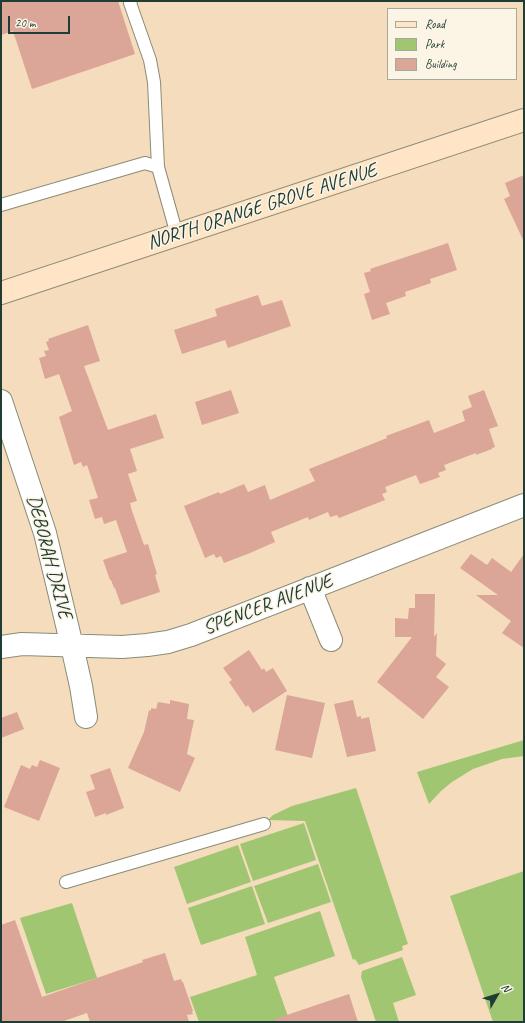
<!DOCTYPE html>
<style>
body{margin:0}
#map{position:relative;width:525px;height:1023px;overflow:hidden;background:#f4dcbd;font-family:Caveat,sans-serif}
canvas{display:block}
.frame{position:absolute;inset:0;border:2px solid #1f3d34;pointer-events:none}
.legend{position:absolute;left:387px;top:8px;width:130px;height:72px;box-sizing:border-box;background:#fcf5e5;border:1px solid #a4ab9e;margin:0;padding:5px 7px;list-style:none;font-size:12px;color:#1f3d34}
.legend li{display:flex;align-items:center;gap:8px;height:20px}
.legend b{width:20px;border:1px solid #a4ab9e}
.north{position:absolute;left:477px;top:975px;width:40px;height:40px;-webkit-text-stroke:3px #fcf5e5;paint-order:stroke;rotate:51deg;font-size:11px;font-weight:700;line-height:16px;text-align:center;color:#1f3d34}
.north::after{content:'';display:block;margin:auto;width:14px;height:18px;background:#1f3d34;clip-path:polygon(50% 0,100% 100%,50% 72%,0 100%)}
.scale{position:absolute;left:8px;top:16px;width:62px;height:18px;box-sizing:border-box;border:2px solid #1f3d34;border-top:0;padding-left:5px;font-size:12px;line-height:14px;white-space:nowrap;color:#1f3d34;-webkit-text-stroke:3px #fcf5e5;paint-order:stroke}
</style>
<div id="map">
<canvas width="525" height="1023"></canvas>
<div class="frame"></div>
<ul class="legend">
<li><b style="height:5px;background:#ffe4c6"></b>Road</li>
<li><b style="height:11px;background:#a1c671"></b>Park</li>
<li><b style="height:11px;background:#dba598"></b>Building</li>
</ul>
<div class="north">N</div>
<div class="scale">20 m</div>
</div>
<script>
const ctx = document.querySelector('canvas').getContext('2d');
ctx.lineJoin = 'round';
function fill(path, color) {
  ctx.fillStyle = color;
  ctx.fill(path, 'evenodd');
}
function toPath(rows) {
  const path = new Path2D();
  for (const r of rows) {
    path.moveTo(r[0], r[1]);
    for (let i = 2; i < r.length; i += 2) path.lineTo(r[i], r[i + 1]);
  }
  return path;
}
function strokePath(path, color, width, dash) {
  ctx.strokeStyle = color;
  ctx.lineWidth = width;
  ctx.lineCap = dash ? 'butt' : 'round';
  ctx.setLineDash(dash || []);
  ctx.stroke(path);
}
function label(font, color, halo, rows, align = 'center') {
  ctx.font = font + ' Caveat,sans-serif';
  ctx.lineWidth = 3;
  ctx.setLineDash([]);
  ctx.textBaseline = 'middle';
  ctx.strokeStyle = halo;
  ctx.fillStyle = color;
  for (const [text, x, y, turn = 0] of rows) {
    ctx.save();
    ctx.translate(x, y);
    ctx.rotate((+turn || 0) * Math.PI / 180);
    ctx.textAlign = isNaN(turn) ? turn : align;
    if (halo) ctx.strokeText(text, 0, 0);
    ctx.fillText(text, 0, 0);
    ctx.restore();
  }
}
fill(toPath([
 [524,740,524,756,502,759,473,769,452,782,441,791,429,804,417,772],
 [356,788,408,944,402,946,403,950,359,965,355,959,353,960,305,821,268,820,273,815,292,806],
 [304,823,316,860,253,881,240,844],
 [238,845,251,882,187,904,174,867],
 [318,864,331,902,268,923,254,886],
 [524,871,524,1022,493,1022,450,896],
 [252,886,265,924,201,945,188,908],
 [72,903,97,978,46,994,20,918],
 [320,911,335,956,274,977,290,1022,199,1022,190,997,257,975,245,937],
 [402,957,416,995,393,1003,399,1022,376,1022,361,977,362,971]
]), '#a1c671');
fill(toPath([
 [1,1,118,1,135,54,32,89,13,31,1,35],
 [524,175,524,242,504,199,510,196,505,183],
 [448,243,457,270,430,279,431,283,405,292,406,296,386,303,390,314,372,320,364,294,370,292,364,273,371,271,370,269],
 [258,295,262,306,282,300,291,326,228,348,225,340,182,354,174,330,217,316,215,309],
 [88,325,100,361,84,366,108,430,156,414,164,438,130,449,137,471,128,474,137,501,130,503,132,511,144,545,148,544,157,574,155,575,160,592,121,605,115,588,114,588,111,580,110,580,103,560,127,552,116,520,104,524,102,517,95,519,89,500,98,498,87,465,83,467,81,462,74,465,59,417,72,411,59,374,45,379,39,358,46,356,44,351,49,350,46,342,49,341,48,339],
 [231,390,239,413,202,425,195,402],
 [484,390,498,426,489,429,495,447,492,448,492,449,476,455,476,453,444,465,446,470,438,473,440,477,420,484,416,475,385,487,387,492,382,494,385,500,339,518,337,515,330,517,328,512,309,520,308,517,271,532,275,542,250,553,224,563,221,556,216,558,214,554,205,558,184,506,219,492,220,494,244,484,248,492,265,485,270,500,315,481,309,469,387,438,386,436,429,420,434,433,465,421,462,411,472,407,468,396],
 [471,554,487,565,492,558,511,572,524,554,524,648,502,633,511,621,476,595,498,595,460,568],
 [415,594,435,594,434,637,437,633,436,656,446,664,436,677,449,687,423,719,377,682,412,637,395,637,395,618,408,619,409,608,415,608],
 [249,650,262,670,264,668,266,672,273,668,287,691,253,713,248,705,246,707,229,682,232,680,223,668],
 [287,695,325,703,312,758,275,750],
 [170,700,189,704,187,719,194,720,187,754,195,758,180,792,128,768,144,732,149,710,151,711,151,708,156,709,158,702,170,704],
 [353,700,357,717,361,716,361,719,369,717,376,751,347,757,334,704],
 [17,712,24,729,1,738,1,718],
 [40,760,60,768,39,821,4,807,21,765,30,769,32,765,37,767],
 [110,768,124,808,106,815,106,813,95,817,86,792,95,789,90,775],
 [15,920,42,997,143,962,142,960,165,953,174,981,181,979,182,982,183,982,193,1011,192,1011,193,1014,187,1015,189,1022,90,1022,87,1013,61,1022,1,1022,1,925],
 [349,994,358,1022,276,1022,275,1019]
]), '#dba598');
const service = toPath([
 [131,1,130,3,150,60,154,82,158,167],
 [1,205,145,163,158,167,177,235],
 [66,882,264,824]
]);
const minor = toPath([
 [1,401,45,533,72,646,81,686,86,717],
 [310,588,331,640],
 [1,647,22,644,122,647,147,645,168,642,191,635,524,505]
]);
const secondary = toPath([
 [1,293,524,120]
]);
strokePath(service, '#8a8c78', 14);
strokePath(minor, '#8a8c78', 24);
strokePath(secondary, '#8a8c78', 24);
strokePath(service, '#fff', 12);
strokePath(minor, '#fff', 22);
strokePath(secondary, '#ffe4c6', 22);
label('20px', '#1f3d34', '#fcf5e5', [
 ["NORTH ORANGE GROVE AVENUE",262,207,-18],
 ["DEBORAH DRIVE",49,557,75],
 ["SPENCER AVENUE",268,605,-21]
]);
</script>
